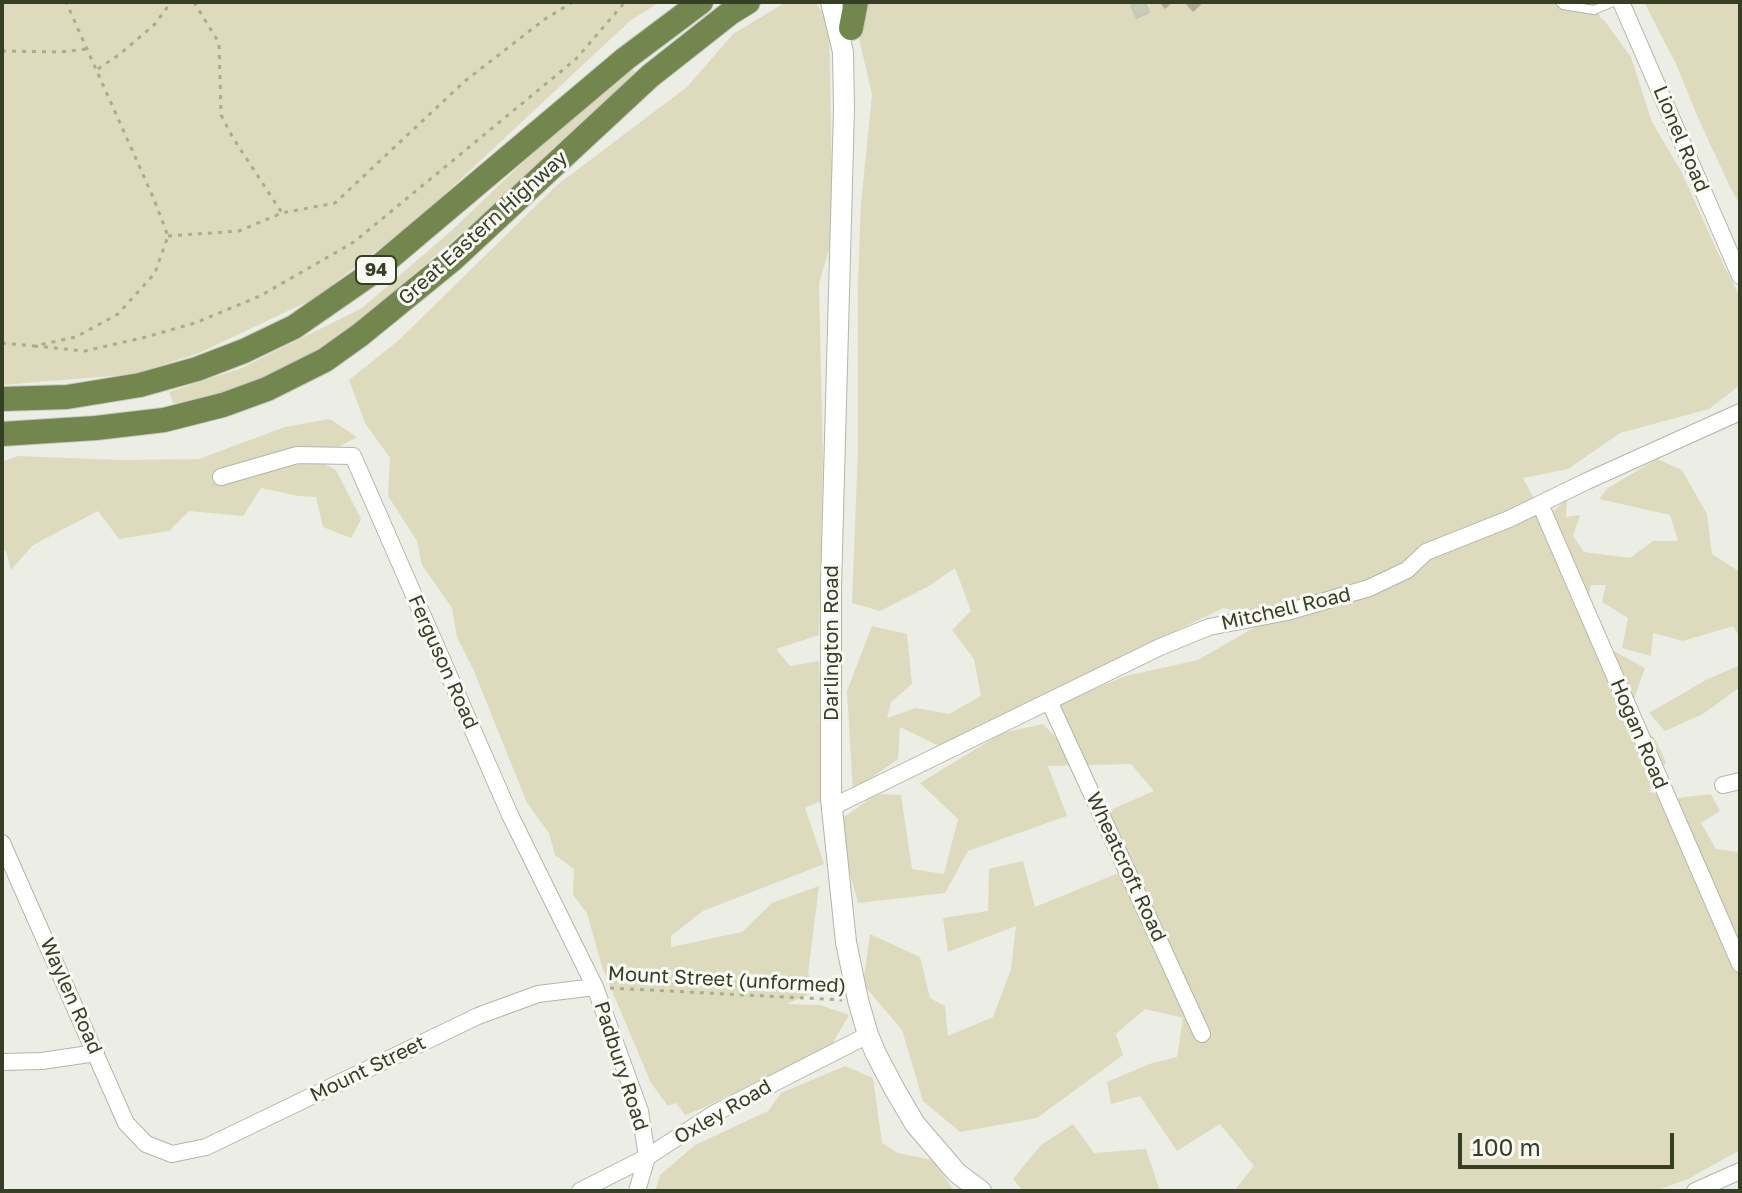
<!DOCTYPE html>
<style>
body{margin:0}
#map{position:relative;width:1742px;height:1193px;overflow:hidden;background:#eceee5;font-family:"Golos Text",sans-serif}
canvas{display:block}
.frame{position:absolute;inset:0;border:4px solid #363f24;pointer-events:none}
.scale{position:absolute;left:1458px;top:1133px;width:216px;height:36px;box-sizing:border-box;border:4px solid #363f24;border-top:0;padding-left:10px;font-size:24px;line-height:28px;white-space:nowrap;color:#363f24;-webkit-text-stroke:6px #f9faf5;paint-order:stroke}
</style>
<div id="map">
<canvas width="1742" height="1193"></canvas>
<div class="frame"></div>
<div class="scale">100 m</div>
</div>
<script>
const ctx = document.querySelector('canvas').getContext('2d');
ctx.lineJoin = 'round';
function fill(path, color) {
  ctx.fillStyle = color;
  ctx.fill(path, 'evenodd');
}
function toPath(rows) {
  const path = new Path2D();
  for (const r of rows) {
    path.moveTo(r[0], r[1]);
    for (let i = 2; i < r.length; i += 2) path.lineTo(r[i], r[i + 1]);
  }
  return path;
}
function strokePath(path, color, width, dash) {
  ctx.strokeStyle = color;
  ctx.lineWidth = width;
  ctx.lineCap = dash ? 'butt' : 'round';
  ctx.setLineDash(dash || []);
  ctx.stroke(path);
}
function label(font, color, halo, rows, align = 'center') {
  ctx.font = font + ' "Golos Text",sans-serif';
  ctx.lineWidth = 6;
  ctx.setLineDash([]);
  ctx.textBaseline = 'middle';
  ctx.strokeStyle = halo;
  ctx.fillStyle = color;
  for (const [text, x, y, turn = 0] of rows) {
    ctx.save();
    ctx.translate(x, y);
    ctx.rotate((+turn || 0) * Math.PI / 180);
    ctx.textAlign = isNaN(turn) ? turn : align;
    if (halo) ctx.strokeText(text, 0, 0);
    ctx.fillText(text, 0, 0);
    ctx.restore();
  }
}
fill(toPath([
 [2,2,660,2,631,20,417,220,313,299,199,353,135,374,2,385],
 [786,2,815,2,829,21,833,235,819,284,823,462,819,635,776,649,790,666,819,661,824,800,805,808,824,864,703,911,671,936,671,947,742,932,772,903,819,886,808,974,818,990,787,1004,820,1005,849,1015,831,1046,703,1108,685,1115,676,1103,668,1106,651,1083,602,967,587,913,573,895,574,869,555,855,549,833,527,803,474,671,457,637,452,608,422,565,417,541,388,496,390,458,365,423,349,380,399,340,557,185,687,87,733,34],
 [861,2,1594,2,1601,19,1604,20,1631,57,1652,122,1682,173,1724,266,1740,297,1740,385,1709,409,1620,433,1568,469,1523,478,1535,501,1550,514,1567,499,1566,517,1580,515,1573,536,1584,552,1630,558,1653,541,1678,541,1670,515,1599,499,1608,488,1657,459,1682,470,1707,514,1712,554,1740,572,1740,638,1733,626,1683,641,1653,633,1651,656,1622,648,1628,618,1602,602,1606,585,1591,585,1584,615,1608,648,1645,668,1633,702,1635,727,1654,737,1666,762,1649,792,1678,798,1711,794,1720,811,1701,823,1716,849,1740,852,1740,1150,1688,1179,1655,1191,1234,1191,1254,1166,1220,1124,1177,1151,1140,1096,1111,1104,1107,1082,1149,1064,1177,1057,1183,1018,1145,1009,1116,1034,1123,1055,1037,1118,960,1132,923,1101,902,1030,863,984,870,934,920,957,930,998,945,1006,948,1036,993,1017,1011,969,1016,926,948,952,943,918,988,911,989,869,1023,861,1035,907,1121,872,1101,814,1154,791,1131,764,1048,766,1067,816,968,851,945,893,858,903,836,823,876,794,901,795,912,869,944,874,958,819,920,783,1002,733,1043,724,1062,744,1052,706,1126,676,1198,660,1271,618,1223,608,1012,710,988,728,941,747,900,727,898,759,853,791,847,691,872,626,907,634,912,684,891,702,887,718,916,708,949,714,981,696,974,659,952,630,971,611,955,568,929,586,880,611,852,603,858,450,858,283,861,203,872,95,856,25],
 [1644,2,1740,2,1740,205,1730,187,1699,120,1676,64],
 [629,68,639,73,620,98,475,221,355,326,313,353,252,382,195,403,173,403,169,392,242,368,362,308,451,231,578,110],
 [330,419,357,437,339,447,310,457,336,470,361,519,351,538,323,527,316,497,298,496,261,488,243,516,189,511,169,531,119,539,98,511,33,545,11,570,6,551,2,551,2,462,18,456,121,460,199,459,285,427],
 [1740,665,1740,687,1703,714,1665,731,1649,713,1706,680],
 [845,1066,873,1078,882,1143,898,1153,933,1160,954,1191,655,1191,660,1175,695,1145,768,1111,781,1093],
 [1073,1124,1094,1153,1146,1149,1160,1191,1023,1191,1013,1179,1041,1145]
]), '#dedabe');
fill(toPath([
 [1159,2,1173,2,1165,9],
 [1184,2,1204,2,1193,12]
]), '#0003');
const building = toPath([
 [1139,2,1144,2,1149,12,1137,18,1131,6,1139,2]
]);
fill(building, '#c9cbbd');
strokePath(building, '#c4c7b7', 2);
const service = toPath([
 [1560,2,1563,5,1594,10,1613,2]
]);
const minor = toPath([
 [1621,2,1740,276],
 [221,477,297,455,353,456,510,815,595,987,640,1111,647,1157,637,1191],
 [1540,504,1740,964],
 [1049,701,1202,1034],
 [1723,785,1740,781],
 [832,807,1160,647,1209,627,1287,612,1369,588,1407,570,1426,552,1509,519,1587,481,1740,412],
 [2,843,126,1123,146,1144,172,1154,206,1147,478,1016,538,994,595,987],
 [2,1062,42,1061,96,1053],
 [580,1191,647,1157,715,1113,868,1035],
 [1695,1191,1740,1171]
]);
const tertiary = toPath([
 [831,2,843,52,844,109,831,586,831,799,846,942,858,1000,868,1035,876,1054,895,1090,915,1124,957,1173,981,1191]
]);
const trunk = toPath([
 [851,28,856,2],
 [2,399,67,397,140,385,197,369,244,351,294,327,369,275,625,59,701,2],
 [2,434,96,428,164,420,223,405,267,389,325,360,360,335,452,260,650,76,730,13,748,2]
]);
strokePath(service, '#b2b6a7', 10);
strokePath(minor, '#b2b6a7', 18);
strokePath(tertiary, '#b2b6a7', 22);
strokePath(trunk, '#c7c9c2', 26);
strokePath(toPath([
 [194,2,219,43,221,115,233,138,282,213],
 [2,51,60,52,86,49],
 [98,69,120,54,155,24,171,2],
 [168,236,239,231,282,213,335,203,465,81,545,19,573,2],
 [2,343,34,346,76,337,118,314,155,273,168,236,153,197,66,2],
 [34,346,85,351,146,337,195,323,260,296,354,242,576,59,625,2],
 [610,988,842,1000]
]), '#a4b185', 3, [4, 6]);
strokePath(service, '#fff', 8);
strokePath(minor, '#fff', 16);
strokePath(tertiary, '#fff', 20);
strokePath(trunk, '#72864d', 24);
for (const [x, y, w] of [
 [376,270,40]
]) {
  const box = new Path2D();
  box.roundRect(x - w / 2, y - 14, w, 28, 6);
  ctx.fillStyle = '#f9faf5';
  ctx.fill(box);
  strokePath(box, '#363f24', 2);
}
label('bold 18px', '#363f24', null, [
 ["94",376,270]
]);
label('20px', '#363f24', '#f9faf5', [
 ["Lionel Road",1681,139,67],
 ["Great Eastern Highway",483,228,-42],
 ["Mitchell Road",1286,609,-13],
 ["Darlington Road",832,643,-90],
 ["Ferguson Road",443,662,66],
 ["Hogan Road",1639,734,67],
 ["Wheatcroft Road",1126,867,65],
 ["Mount Street (unformed)",727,980,3],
 ["Waylen Road",71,996,66],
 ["Padbury Road",621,1066,72],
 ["Mount Street",368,1069,-26],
 ["Oxley Road",723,1112,-30]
]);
</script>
